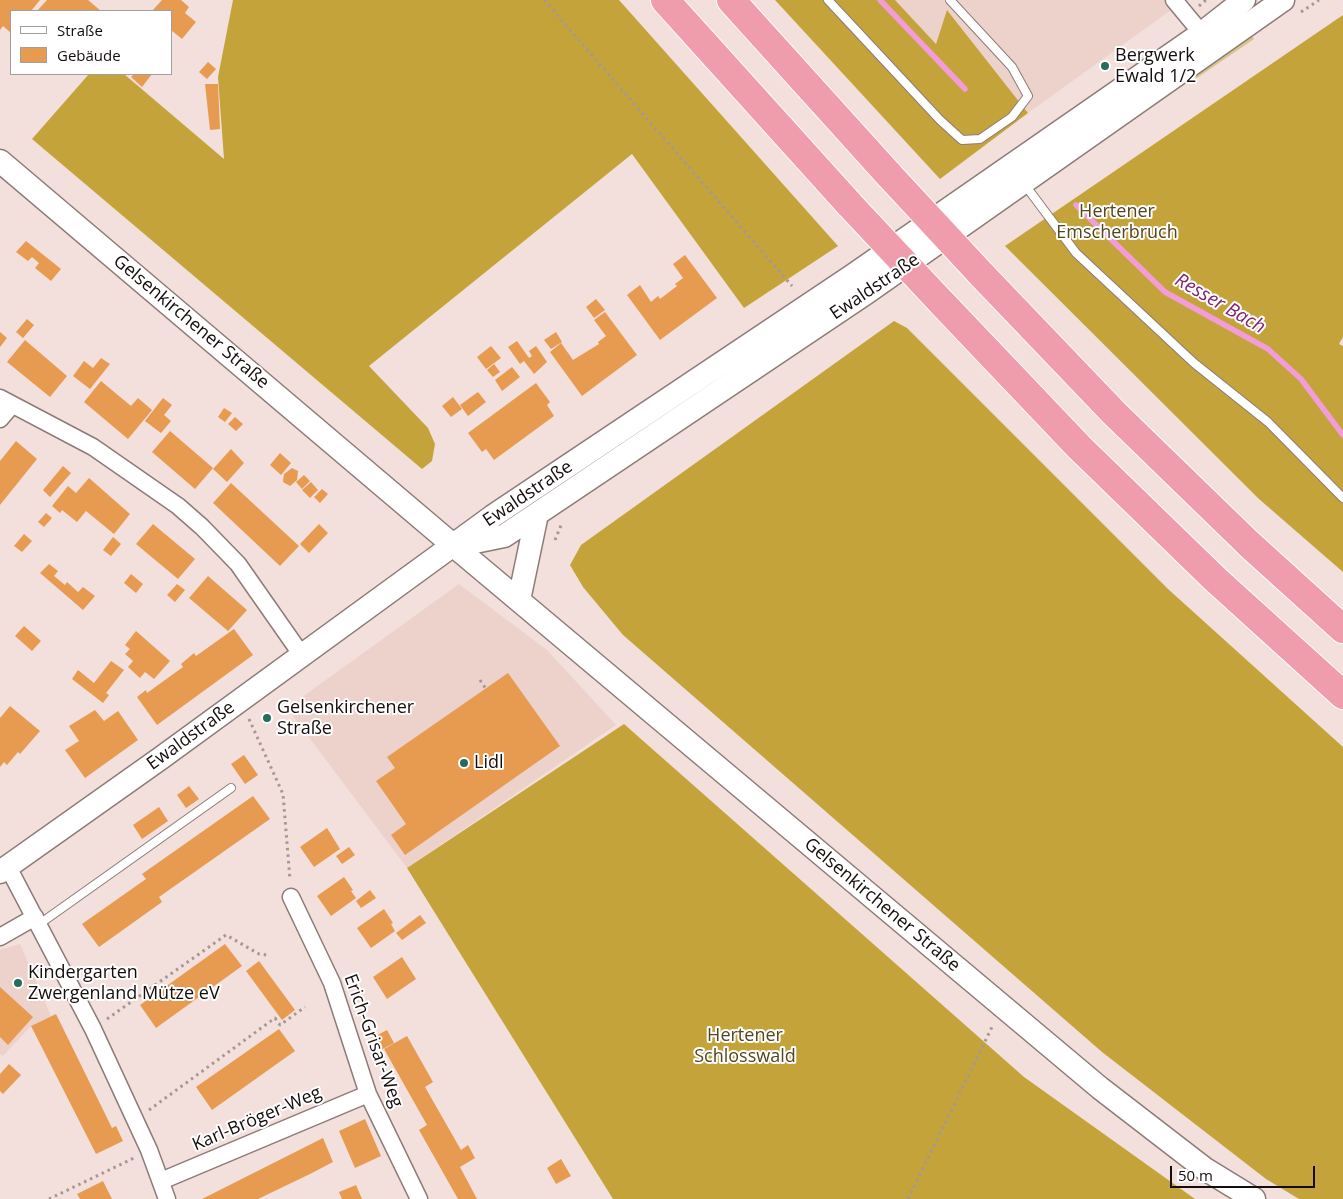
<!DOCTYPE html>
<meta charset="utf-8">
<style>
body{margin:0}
#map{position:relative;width:1343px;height:1199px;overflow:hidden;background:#f3dfdb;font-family:"Open Sans",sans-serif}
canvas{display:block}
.legend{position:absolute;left:10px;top:10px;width:162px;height:65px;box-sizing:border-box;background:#fff;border:1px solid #a19e9e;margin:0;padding:6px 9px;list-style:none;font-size:15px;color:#140d0c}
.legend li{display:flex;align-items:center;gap:10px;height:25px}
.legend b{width:25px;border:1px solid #a19e9e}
.scale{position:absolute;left:1170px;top:1166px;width:145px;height:22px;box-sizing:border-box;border:2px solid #140d0c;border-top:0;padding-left:6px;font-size:15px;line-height:18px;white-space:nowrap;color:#140d0c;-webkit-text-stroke:4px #fff;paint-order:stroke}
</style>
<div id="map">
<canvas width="1343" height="1199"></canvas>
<ul class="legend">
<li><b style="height:6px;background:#fff"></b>Straße</li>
<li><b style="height:14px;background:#e69b51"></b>Gebäude</li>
</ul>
<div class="scale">50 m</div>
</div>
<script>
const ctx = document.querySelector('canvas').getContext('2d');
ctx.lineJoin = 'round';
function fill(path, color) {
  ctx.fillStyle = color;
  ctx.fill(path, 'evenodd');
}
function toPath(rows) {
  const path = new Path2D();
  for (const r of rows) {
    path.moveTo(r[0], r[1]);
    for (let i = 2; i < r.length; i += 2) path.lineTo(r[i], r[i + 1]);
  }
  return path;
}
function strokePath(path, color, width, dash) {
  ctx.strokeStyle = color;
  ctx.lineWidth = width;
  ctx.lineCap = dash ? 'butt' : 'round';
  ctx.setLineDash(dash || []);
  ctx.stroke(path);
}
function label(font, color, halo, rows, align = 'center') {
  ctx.font = font + ' "Open Sans",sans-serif';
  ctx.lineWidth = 4;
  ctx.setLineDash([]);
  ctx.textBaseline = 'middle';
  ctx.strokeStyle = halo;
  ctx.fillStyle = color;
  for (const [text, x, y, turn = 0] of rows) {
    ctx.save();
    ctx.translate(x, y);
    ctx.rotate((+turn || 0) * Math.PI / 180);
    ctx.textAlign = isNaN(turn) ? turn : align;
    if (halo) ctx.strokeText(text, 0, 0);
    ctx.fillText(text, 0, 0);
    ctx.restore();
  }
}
fill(toPath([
 [895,0,1188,0,1178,5,1028,113,948,11,936,44],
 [459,584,547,650,616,725,407,868,287,708],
 [20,944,51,1016,31,1026,3,1056,0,1054,0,950]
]), '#edd2cb');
fill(toPath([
 [1250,33,1254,39,1197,78,1194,76]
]), '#d9c58b');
fill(toPath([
 [233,0,619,0,838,246,744,308,632,154,369,366,428,428,435,444,432,461,422,469,32,139,89,74,124,74,224,159,218,77],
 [775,0,895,0,936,44,947,10,1028,113,940,179],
 [1343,15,1343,337,1339,344,1343,346,1343,572,1259,499,1005,246],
 [894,321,907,328,1168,589,1343,747,1343,1199,1299,1199,1266,1179,1102,1052,623,635,583,587,570,565,581,545],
 [624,724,1024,1077,1195,1199,613,1199,407,868]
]), '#c4a43a');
strokePath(toPath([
 [880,0,965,89],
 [1076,205,1165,292,1268,349,1301,379,1343,435]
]), '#f29dda', 5.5);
fill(toPath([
 [0,0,40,0,31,11,11,11,11,33,3,26,0,30],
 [47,0,88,0,101,11,37,11],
 [162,0,181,0,189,7,185,13,196,22,182,39,171,30,171,11,152,11],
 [208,62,216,69,207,79,199,72],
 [134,74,152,74,142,87,131,77],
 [205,84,218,84,220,129,210,130],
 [26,241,61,269,51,281,35,268,39,263,32,257,28,261,16,252],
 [685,255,717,298,660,340,627,295,640,285,651,302,658,296,660,299,677,286,675,284,683,278,673,264],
 [596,299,605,310,594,318,586,307],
 [605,312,637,355,582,396,550,352,561,343,573,360,599,344,598,342,606,336,594,320],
 [27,319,34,325,23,338,16,332],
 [0,332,7,338,0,347],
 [556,332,562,342,551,349,544,340],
 [25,340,67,376,50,397,7,362],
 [517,341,529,358,532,356,529,351,536,346,547,362,534,374,524,361,520,364,508,347],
 [491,346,501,358,486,369,477,357],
 [101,358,110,364,90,389,73,376,84,361,93,368],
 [494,364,500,372,493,377,487,370],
 [512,367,520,377,502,391,495,380],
 [101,381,131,406,138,398,152,410,128,439,84,402],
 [536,383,550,402,547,405,554,416,494,460,486,449,482,452,468,433],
 [478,392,486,402,468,416,460,405],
 [453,397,462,409,451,417,442,406],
 [163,398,172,405,164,415,171,421,161,433,145,421],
 [224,408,232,413,225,422,218,417],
 [235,417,243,424,236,431,228,424],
 [170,431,213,468,195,489,152,452],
 [16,441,37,459,0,505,0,461],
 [231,449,244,463,227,482,213,469],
 [280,453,291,463,281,475,270,465],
 [63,466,71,473,50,497,43,490],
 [292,468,298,471,297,480,290,486,283,482,284,474],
 [304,475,310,481,302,489,296,482],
 [89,478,130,514,114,534,86,511,77,522,62,510,60,513,52,506,68,486,76,493],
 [311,482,318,490,310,498,302,490],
 [231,483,299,546,280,566,213,503],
 [322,489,328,494,320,503,314,497],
 [46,513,52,518,44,527,38,522],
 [153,524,195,559,178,579,136,544],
 [319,524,328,533,309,553,300,544],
 [24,534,32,541,22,552,14,546],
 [113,537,121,544,111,556,103,550],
 [49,564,58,571,54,576,65,585,67,582,78,592,83,587,95,596,83,610,40,573],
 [131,574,143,584,136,593,124,583],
 [208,576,247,610,228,631,189,598],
 [177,584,185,590,175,602,167,595],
 [24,626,41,641,32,651,15,636],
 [234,629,253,655,157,725,137,697,146,690,147,693,183,667,181,664,194,653,196,656],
 [136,631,170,661,154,679,145,672,140,678,128,667,133,661,125,654,130,649,125,645],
 [111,661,124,670,106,693,109,695,103,703,72,679,78,670,94,683],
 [508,673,560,746,405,855,391,835,406,824,376,781,395,768,387,757],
 [10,706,40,731,20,754,18,752,7,765,4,762,0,767,0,718],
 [95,710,104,721,118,711,138,740,85,778,65,750,79,741,69,726],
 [244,755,258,775,245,784,231,764],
 [189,786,199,799,186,808,177,795],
 [253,796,270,819,159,897,162,902,99,947,82,924,146,879,142,874],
 [159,807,168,821,142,839,133,825],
 [327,828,340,849,314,867,300,847],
 [349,847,355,855,342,864,336,856],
 [344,877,353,890,351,891,356,898,331,916,317,896],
 [370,890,376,898,361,908,356,901],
 [384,909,393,923,391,924,395,931,371,948,357,928],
 [420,915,426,923,402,940,396,933],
 [225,944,242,966,156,1028,140,1005],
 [402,957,416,979,387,999,373,977],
 [259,961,295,1010,282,1020,246,971],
 [0,987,33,1017,8,1045,0,1037],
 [56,1014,112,1128,116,1126,123,1141,96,1154,31,1026],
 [279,1029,295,1051,212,1110,196,1087],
 [387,1030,394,1043,379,1051,372,1038],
 [407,1036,433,1082,425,1087,461,1150,468,1145,475,1158,460,1167,477,1199,458,1199,419,1130,427,1125,384,1049],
 [9,1064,21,1075,3,1094,0,1091,0,1074],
 [365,1119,381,1156,355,1168,339,1131],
 [323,1138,333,1162,310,1174,258,1199,202,1199],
 [561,1159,571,1176,556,1184,547,1168],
 [103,1181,112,1199,80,1199,77,1194],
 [356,1185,362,1199,342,1199,339,1192]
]), '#e69b51');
const lane = toPath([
 [828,0,940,120,962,140,980,139,1012,117,1028,96,1012,67,950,0],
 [1025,185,1076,253,1194,363,1268,422,1343,498],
 [38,925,231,788]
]);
const street = toPath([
 [1174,0,1208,41],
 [0,398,93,447,178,506,202,527,238,564,301,654],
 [0,419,12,405],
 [8,867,93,1029,149,1150,167,1199],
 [291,897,332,983,368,1094,419,1199],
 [0,937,35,917],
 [161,1181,368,1094]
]);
const secondary = toPath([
 [0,161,454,546,1100,1088,1205,1169,1254,1199],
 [460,545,504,536,866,293,1283,0],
 [519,600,537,514],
 [0,872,161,758,493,516,852,276,1202,33,1244,0]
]);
const highway = toPath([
 [665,0,850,205],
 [731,0,890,176],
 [981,274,1114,413,1249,544,1343,629],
 [941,302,1079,447,1215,579,1343,695]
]);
strokePath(lane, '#8c7b77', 10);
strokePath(street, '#8c7b77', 19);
strokePath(secondary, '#8c7b77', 25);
strokePath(highway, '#fff', 30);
strokePath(toPath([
 [544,0,792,286],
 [1199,6,1206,0],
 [1301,12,1319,0],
 [555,540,562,523],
 [480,680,486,689],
 [249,719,283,794,290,880],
 [107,1019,226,935,259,954,267,955],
 [149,1110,275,1018,280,1025,305,1007],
 [49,1199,134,1158],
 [908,1199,993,1025]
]), '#a69794', 3, [2.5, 4]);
strokePath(lane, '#fff', 8);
strokePath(street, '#fff', 16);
strokePath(secondary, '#fff', 22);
strokePath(highway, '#ef9cad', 28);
const highwayBridge = toPath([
 [890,176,981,274],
 [850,205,941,302]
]);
strokePath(highwayBridge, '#fff', 30, []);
strokePath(highwayBridge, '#ef9cad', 28);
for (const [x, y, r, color] of [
 [1105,66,5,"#276b5d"],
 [267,718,5,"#276b5d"],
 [464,763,5,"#276b5d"],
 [18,983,5,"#276b5d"]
]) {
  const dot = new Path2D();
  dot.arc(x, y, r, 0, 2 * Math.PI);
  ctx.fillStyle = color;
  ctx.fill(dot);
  strokePath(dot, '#fff', 2);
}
label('18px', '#140d0c', '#fff', [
 ["Bergwerk",1115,56],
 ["Ewald 1/2",1115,77],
 ["Gelsenkirchener",277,708],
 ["Straße",277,729],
 ["Lidl",474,763],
 ["Kindergarten",28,973],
 ["Zwergenland Mütze eV",28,994]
], 'left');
label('18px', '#54461c', '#fff', [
 ["Hertener",1117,212],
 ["Emscherbruch",1117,233],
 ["Hertener",745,1036],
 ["Schlosswald",745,1057]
]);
label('18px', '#140d0c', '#fff', [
 ["Ewaldstraße",875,287,-34],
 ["Gelsenkirchener Straße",191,322,40],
 ["Ewaldstraße",528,494,-34],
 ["Ewaldstraße",191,736,-36],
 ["Gelsenkirchener Straße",882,905,40],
 ["Erich-Grisar-Weg",373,1041,70],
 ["Karl-Bröger-Weg",257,1119,-23]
]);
label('italic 19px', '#842370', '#fff', [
 ["Resser Bach",1220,304,30]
]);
</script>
